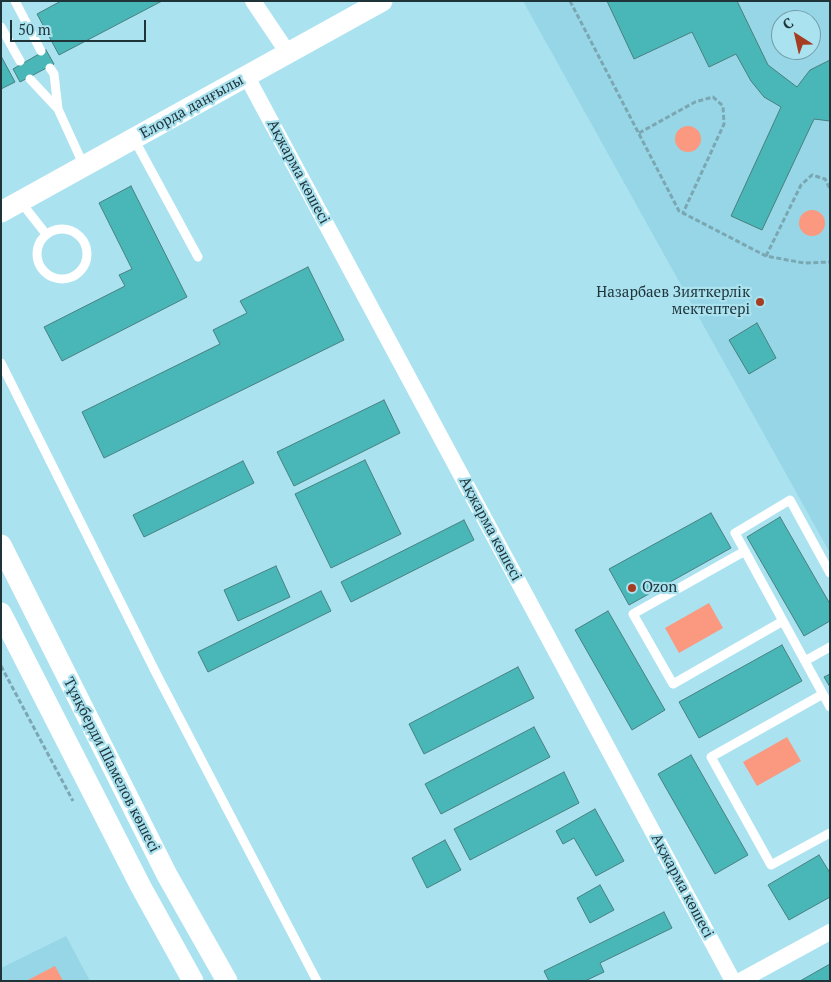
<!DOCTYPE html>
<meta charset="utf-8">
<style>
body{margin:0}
#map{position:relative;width:831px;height:982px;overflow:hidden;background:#abe2f0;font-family:"PT Serif",serif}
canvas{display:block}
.frame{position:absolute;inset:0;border:2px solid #1e3439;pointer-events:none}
.north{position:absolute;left:771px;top:10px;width:50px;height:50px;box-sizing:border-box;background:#abe2f0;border:1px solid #739ca7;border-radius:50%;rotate:325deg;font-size:14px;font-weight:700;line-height:20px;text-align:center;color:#1e3439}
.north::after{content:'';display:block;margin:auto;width:18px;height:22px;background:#a53d22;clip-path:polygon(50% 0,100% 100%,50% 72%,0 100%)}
.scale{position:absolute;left:10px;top:20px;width:136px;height:22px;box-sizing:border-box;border:2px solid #1e3439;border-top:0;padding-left:6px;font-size:15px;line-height:18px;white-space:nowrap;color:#1e3439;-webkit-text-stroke:4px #abe2f0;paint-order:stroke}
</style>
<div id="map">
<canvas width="831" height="982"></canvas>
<div class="frame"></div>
<div class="north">С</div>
<div class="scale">50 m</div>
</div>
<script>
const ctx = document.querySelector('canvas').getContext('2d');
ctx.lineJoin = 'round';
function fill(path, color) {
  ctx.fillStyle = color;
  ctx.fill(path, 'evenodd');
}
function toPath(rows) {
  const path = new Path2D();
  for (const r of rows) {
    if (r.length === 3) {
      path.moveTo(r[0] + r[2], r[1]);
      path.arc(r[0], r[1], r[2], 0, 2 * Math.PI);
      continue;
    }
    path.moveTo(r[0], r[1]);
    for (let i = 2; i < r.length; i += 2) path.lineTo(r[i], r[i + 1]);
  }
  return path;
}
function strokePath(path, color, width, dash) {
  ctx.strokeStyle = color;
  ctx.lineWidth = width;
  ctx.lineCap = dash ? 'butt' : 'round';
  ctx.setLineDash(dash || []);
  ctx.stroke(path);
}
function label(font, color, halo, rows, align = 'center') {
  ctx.font = font + ' "PT Serif",serif';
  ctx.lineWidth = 4.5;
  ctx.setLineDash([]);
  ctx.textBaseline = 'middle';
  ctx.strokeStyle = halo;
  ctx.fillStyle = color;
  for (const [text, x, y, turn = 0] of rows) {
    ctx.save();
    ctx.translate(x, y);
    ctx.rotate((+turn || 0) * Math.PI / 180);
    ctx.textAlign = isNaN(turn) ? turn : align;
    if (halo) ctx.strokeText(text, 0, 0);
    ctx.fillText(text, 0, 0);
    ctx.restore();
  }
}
fill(toPath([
 [523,1,830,1,830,553],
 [781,20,811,20,811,50,781,50],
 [66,936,90,981,1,981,1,968]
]), '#97d6e6');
fill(toPath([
 [688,139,13],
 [812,223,13],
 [709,603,723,628,679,653,665,628],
 [787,737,801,761,757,786,743,762],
 [55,966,63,981,26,981]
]), '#fa997f');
const building = toPath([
 [61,1,162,1,59,55,37,14,61,1],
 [607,1,737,1,768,65,797,87,810,70,830,60,830,121,814,119,762,230,731,216,781,107,764,97,751,81,736,54,709,67,692,32,634,59,607,1],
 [46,50,54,64,20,82,13,69,46,50],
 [1,56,15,82,1,89,1,56],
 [131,186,187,297,62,361,44,327,125,286,119,275,132,269,99,203,131,186],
 [308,267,344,340,104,458,82,412,220,344,213,330,247,313,240,301,308,267],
 [757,323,776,358,749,374,729,340,757,323],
 [384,400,400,433,294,486,277,452,384,400],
 [365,460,401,534,331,568,295,494,365,460],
 [243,461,254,483,144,537,133,515,243,461],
 [711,513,731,548,629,605,609,569,711,513],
 [780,517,830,604,830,621,804,636,747,537,780,517],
 [464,520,474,540,351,602,341,582,464,520],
 [276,566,290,597,238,621,224,590,276,566],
 [321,591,331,611,208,672,198,652,321,591],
 [608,611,665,710,632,730,575,630,608,611],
 [782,645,802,681,699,738,679,702,782,645],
 [518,667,534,698,424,754,409,724,518,667],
 [830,674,830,687,824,677,830,674],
 [534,727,550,757,441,814,425,784,534,727],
 [691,755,748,855,715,874,658,774,691,755],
 [564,772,579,803,470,860,454,829,564,772],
 [595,809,624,861,596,876,574,838,563,844,556,831,595,809],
 [445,840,461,870,427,888,412,858,445,840],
 [819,855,830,873,830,897,789,920,768,885,819,855],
 [600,885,614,910,590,923,577,898,600,885],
 [664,912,672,928,600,963,604,972,585,981,549,981,544,971,664,912],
 [830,964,830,981,800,981,830,964]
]);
fill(building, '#49b7b7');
strokePath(building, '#488080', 1);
strokePath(toPath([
 [570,1,679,211,766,256,804,263,830,262],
 [639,133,695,102,713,97,723,106,724,124,683,213],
 [766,256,801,185,812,175,825,179,830,189],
 [1,666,73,801]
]), '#7ba7b2', 3, [5, 2.5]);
strokePath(toPath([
 [15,1,41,51],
 [1,27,20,61],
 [50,68,54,74,58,109,84,166],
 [30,79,58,109],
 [134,139,198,257],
 [20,201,46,234],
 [62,254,25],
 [1,363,157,675,317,981],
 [745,551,633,614,673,684,783,621],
 [830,573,790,500,735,533,830,707],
 [805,661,830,647],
 [823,694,711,757,771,865,830,833]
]), '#fff', 9);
strokePath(toPath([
 [253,1,288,53],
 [247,77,733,981],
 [740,981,830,932]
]), '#fff', 16);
strokePath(toPath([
 [1,212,382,1],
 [1,545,167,875,227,981],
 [1,613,141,887,193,981]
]), '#fff', 21);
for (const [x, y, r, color] of [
 [760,302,5,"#a53d22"],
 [632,588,5,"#a53d22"]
]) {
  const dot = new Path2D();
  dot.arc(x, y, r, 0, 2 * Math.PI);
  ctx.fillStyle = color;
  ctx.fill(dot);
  strokePath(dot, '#abe2f0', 2);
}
label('15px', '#1e3439', '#abe2f0', [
 ["Елорда даңғылы",192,107,-29],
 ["Ақжарма көшесі",298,172,62],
 ["Ақжарма көшесі",490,529,62],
 ["Тұяқберди Шамелов көшесі",111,765,63],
 ["Ақжарма көшесі",682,886,62]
]);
label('15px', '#1e3439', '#abe2f0', [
 ["Назарбаев Зияткерлік",750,293],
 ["мектептері",750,310],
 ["Ozon",642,588,"left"]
], 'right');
</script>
